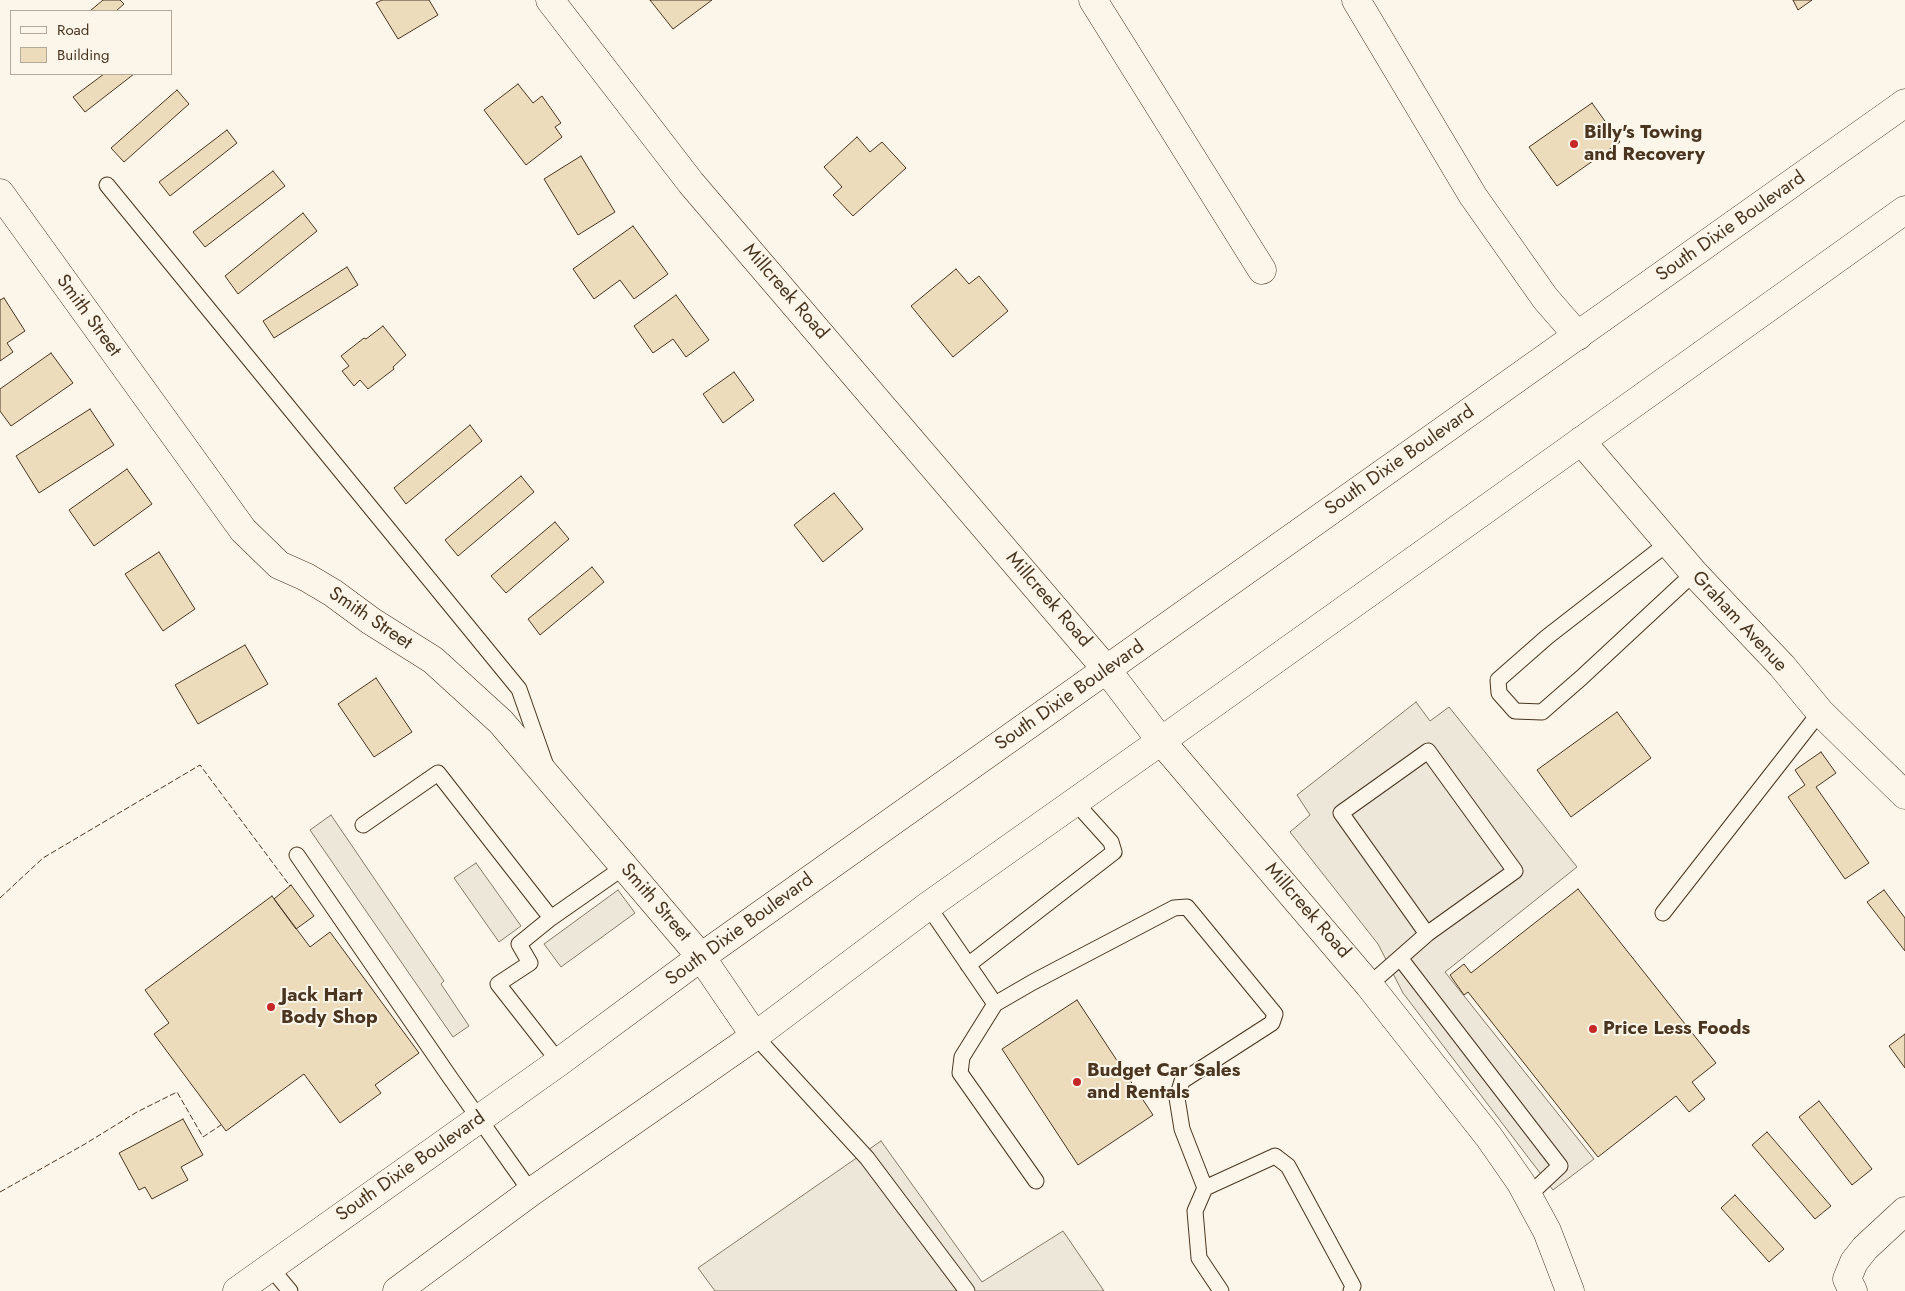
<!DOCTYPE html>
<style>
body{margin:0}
#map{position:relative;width:1905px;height:1291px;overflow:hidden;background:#fbf6e9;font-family:Jost,sans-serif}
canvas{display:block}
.legend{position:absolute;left:10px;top:10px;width:162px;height:65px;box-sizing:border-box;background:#fbf6e9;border:1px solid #b4a999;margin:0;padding:6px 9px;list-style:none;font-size:15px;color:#4a3520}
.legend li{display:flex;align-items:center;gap:10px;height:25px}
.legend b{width:25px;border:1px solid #b4a999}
</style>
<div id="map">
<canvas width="1905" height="1291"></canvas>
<ul class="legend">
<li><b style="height:6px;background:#fbf6e9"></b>Road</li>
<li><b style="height:14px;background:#ecdcbc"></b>Building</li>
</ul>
</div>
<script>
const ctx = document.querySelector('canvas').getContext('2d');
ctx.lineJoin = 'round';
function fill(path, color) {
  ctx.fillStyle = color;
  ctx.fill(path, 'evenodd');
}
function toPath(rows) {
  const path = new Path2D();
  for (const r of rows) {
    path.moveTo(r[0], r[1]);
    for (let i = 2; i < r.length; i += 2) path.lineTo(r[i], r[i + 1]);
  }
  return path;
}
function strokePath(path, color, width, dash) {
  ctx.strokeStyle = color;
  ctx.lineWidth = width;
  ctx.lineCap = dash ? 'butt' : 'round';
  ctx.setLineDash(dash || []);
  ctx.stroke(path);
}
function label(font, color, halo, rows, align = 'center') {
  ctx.font = font + ' Jost,sans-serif';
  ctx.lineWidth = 4;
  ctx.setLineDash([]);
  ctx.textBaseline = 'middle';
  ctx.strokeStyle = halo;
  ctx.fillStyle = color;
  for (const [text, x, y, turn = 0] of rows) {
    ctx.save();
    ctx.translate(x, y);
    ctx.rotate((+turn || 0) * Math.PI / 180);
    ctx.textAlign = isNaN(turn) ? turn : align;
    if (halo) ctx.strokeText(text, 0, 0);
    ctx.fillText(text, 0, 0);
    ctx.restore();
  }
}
const parking = toPath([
 [1416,702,1430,721,1449,707,1577,867,1445,972,1594,1159,1553,1190,1403,993,1378,944,1290,832,1310,815,1297,795,1416,702],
 [331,815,444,981,441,984,469,1026,453,1037,310,830,331,815],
 [476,863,521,926,499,942,454,878,476,863],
 [618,890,635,913,561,967,544,944,618,890],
 [881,1141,982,1282,1063,1231,1104,1291,715,1291,698,1268,881,1141]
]);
fill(parking, '#ede7d9');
strokePath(parking, '#887966', 1);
const building = toPath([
 [103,0,120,0,124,4,116,11,90,11,103,0],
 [382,0,429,0,438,15,398,39,376,3,382,0],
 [650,0,712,0,673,29,650,0],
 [1793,0,1812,0,1798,10,1793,0],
 [104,74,134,74,85,112,73,97,104,74],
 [518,84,533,103,542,96,561,123,555,127,562,137,526,165,484,110,518,84],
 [177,90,189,104,124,162,111,148,177,90],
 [1592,103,1620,142,1557,186,1529,147,1592,103],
 [227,130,237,143,170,196,159,182,227,130],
 [857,137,870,152,882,142,906,168,853,216,833,195,842,187,824,167,857,137],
 [581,156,615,212,578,235,544,179,581,156],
 [273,171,285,186,205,247,193,232,273,171],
 [303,213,317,231,238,294,225,276,303,213],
 [633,226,668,274,634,299,620,280,594,299,573,269,633,226],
 [347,267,358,285,274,338,263,321,347,267],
 [956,269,969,284,979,276,1008,311,953,357,911,306,956,269],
 [676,295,709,340,686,357,673,339,653,353,634,326,676,295],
 [4,298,25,331,7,343,13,352,0,361,0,300,4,298],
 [383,326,406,355,393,367,394,369,368,389,360,380,354,386,342,371,349,366,341,356,364,338,366,339,383,326],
 [51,353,73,383,11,426,0,411,0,389,51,353],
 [734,372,754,400,723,423,703,394,734,372],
 [90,409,114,445,39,493,16,456,90,409],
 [470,425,482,441,406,504,394,488,470,425],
 [127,469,152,504,94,546,69,510,127,469],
 [521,476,534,492,458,556,445,540,521,476],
 [834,493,863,529,823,562,794,525,834,493],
 [555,522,569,539,506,593,491,576,555,522],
 [159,552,195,609,163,631,125,574,159,552],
 [592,567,604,582,540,635,528,619,592,567],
 [245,645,268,684,198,724,175,685,245,645],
 [376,678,412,732,374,757,338,704,376,678],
 [1617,712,1651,758,1571,817,1537,770,1617,712],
 [1821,752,1836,773,1816,787,1869,863,1845,879,1788,797,1805,785,1795,770,1821,752],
 [291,885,314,916,296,929,274,899,291,885],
 [1578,889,1716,1063,1692,1082,1705,1099,1689,1112,1676,1096,1598,1157,1468,992,1464,995,1450,975,1464,964,1471,973,1578,889],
 [1884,890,1905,918,1905,951,1867,902,1884,890],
 [272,896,310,947,330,932,419,1053,375,1085,381,1093,340,1123,304,1074,226,1131,154,1034,169,1023,145,990,272,896],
 [1077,1000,1153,1115,1078,1165,1002,1049,1077,1000],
 [1905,1034,1905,1068,1889,1046,1905,1034],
 [1819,1101,1872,1169,1852,1185,1799,1117,1819,1101],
 [183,1119,203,1155,181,1167,188,1180,152,1199,145,1187,139,1190,119,1153,183,1119],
 [1767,1132,1831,1206,1815,1219,1752,1145,1767,1132],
 [1735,1195,1784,1249,1769,1262,1721,1208,1735,1195]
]);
fill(building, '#ecdcbc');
strokePath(building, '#4a3520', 1);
const service = toPath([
 [107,185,519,689,545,763],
 [1668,543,1547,637,1498,680,1499,693,1515,711,1542,712,1581,678,1694,573],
 [363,825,438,773,551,918,519,944,530,963,498,984,559,1062],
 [297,855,449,1076,531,1192],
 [928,906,995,1004,1033,982,1174,908,1187,907,1275,1014,1272,1023,1182,1081,1177,1098,1182,1129,1205,1188],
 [1663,913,1820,712],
 [551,918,624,867],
 [1400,958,1560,1166,1528,1196],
 [968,965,1114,852,1111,842,1075,802],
 [1369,985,1427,934,1515,871,1428,751,1341,813,1427,934],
 [995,1004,962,1057,960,1073,1036,1181],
 [755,1036,867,1158,967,1291],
 [270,1267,290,1291],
 [1221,1291,1199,1258,1195,1211,1205,1188,1275,1156,1288,1166,1353,1286,1351,1291]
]);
const minor = toPath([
 [550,0,691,183,1107,670],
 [1093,0,1262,270],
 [1356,0,1473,196,1545,298,1578,336],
 [0,193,243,530,279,565,306,577,333,593,371,621,433,660,501,722,701,957,755,1036],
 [1581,441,1694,573,1782,666,1820,712,1905,795],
 [1853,1291,1847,1279,1854,1262,1865,1248,1905,1211]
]);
const tertiary = toPath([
 [1107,670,1161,741,1369,985,1489,1137,1521,1183,1547,1231,1570,1291]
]);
const trunk = toPath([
 [237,1291,559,1062,701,957,1905,103],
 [397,1291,531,1192,755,1036,928,906,1161,741,1905,210]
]);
strokePath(service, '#4a3520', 17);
strokePath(minor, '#4a3520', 29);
strokePath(tertiary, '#4a3520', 29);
strokePath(trunk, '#4a3520', 29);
strokePath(service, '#fbf6e9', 15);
strokePath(minor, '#fbf6e9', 28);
strokePath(tertiary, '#fbf6e9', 28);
strokePath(trunk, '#fbf6e9', 28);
strokePath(toPath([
 [0,898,43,858,200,765,290,886],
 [0,1192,85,1144,137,1112,177,1092,203,1137,221,1125]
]), '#4a3520', 1, [6, 2.5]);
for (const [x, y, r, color] of [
 [1574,144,5,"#c62828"],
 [271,1007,5,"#c62828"],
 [1593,1029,5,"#c62828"],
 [1077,1082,5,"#c62828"]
]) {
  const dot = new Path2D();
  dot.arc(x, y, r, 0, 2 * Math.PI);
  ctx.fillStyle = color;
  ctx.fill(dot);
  strokePath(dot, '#fbf6e9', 2);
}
label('bold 19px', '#4a3520', '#fbf6e9', [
 ["Billy's Towing",1584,133],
 ["and Recovery",1584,155],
 ["Jack Hart",281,996],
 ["Body Shop",281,1018],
 ["Price Less Foods",1603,1029],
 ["Budget Car Sales",1087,1071],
 ["and Rentals",1087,1093]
], 'left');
label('19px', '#4a3520', '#fbf6e9', [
 ["South Dixie Boulevard",1731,227,-35],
 ["Millcreek Road",785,292,49],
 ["Smith Street",88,316,54],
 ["South Dixie Boulevard",1400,461,-35],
 ["Millcreek Road",1048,600,49],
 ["Smith Street",370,619,34],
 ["Graham Avenue",1739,622,47],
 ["South Dixie Boulevard",1070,696,-35],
 ["Smith Street",655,903,49],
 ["Millcreek Road",1307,911,49],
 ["South Dixie Boulevard",740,930,-36],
 ["South Dixie Boulevard",411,1167,-35]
]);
</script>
